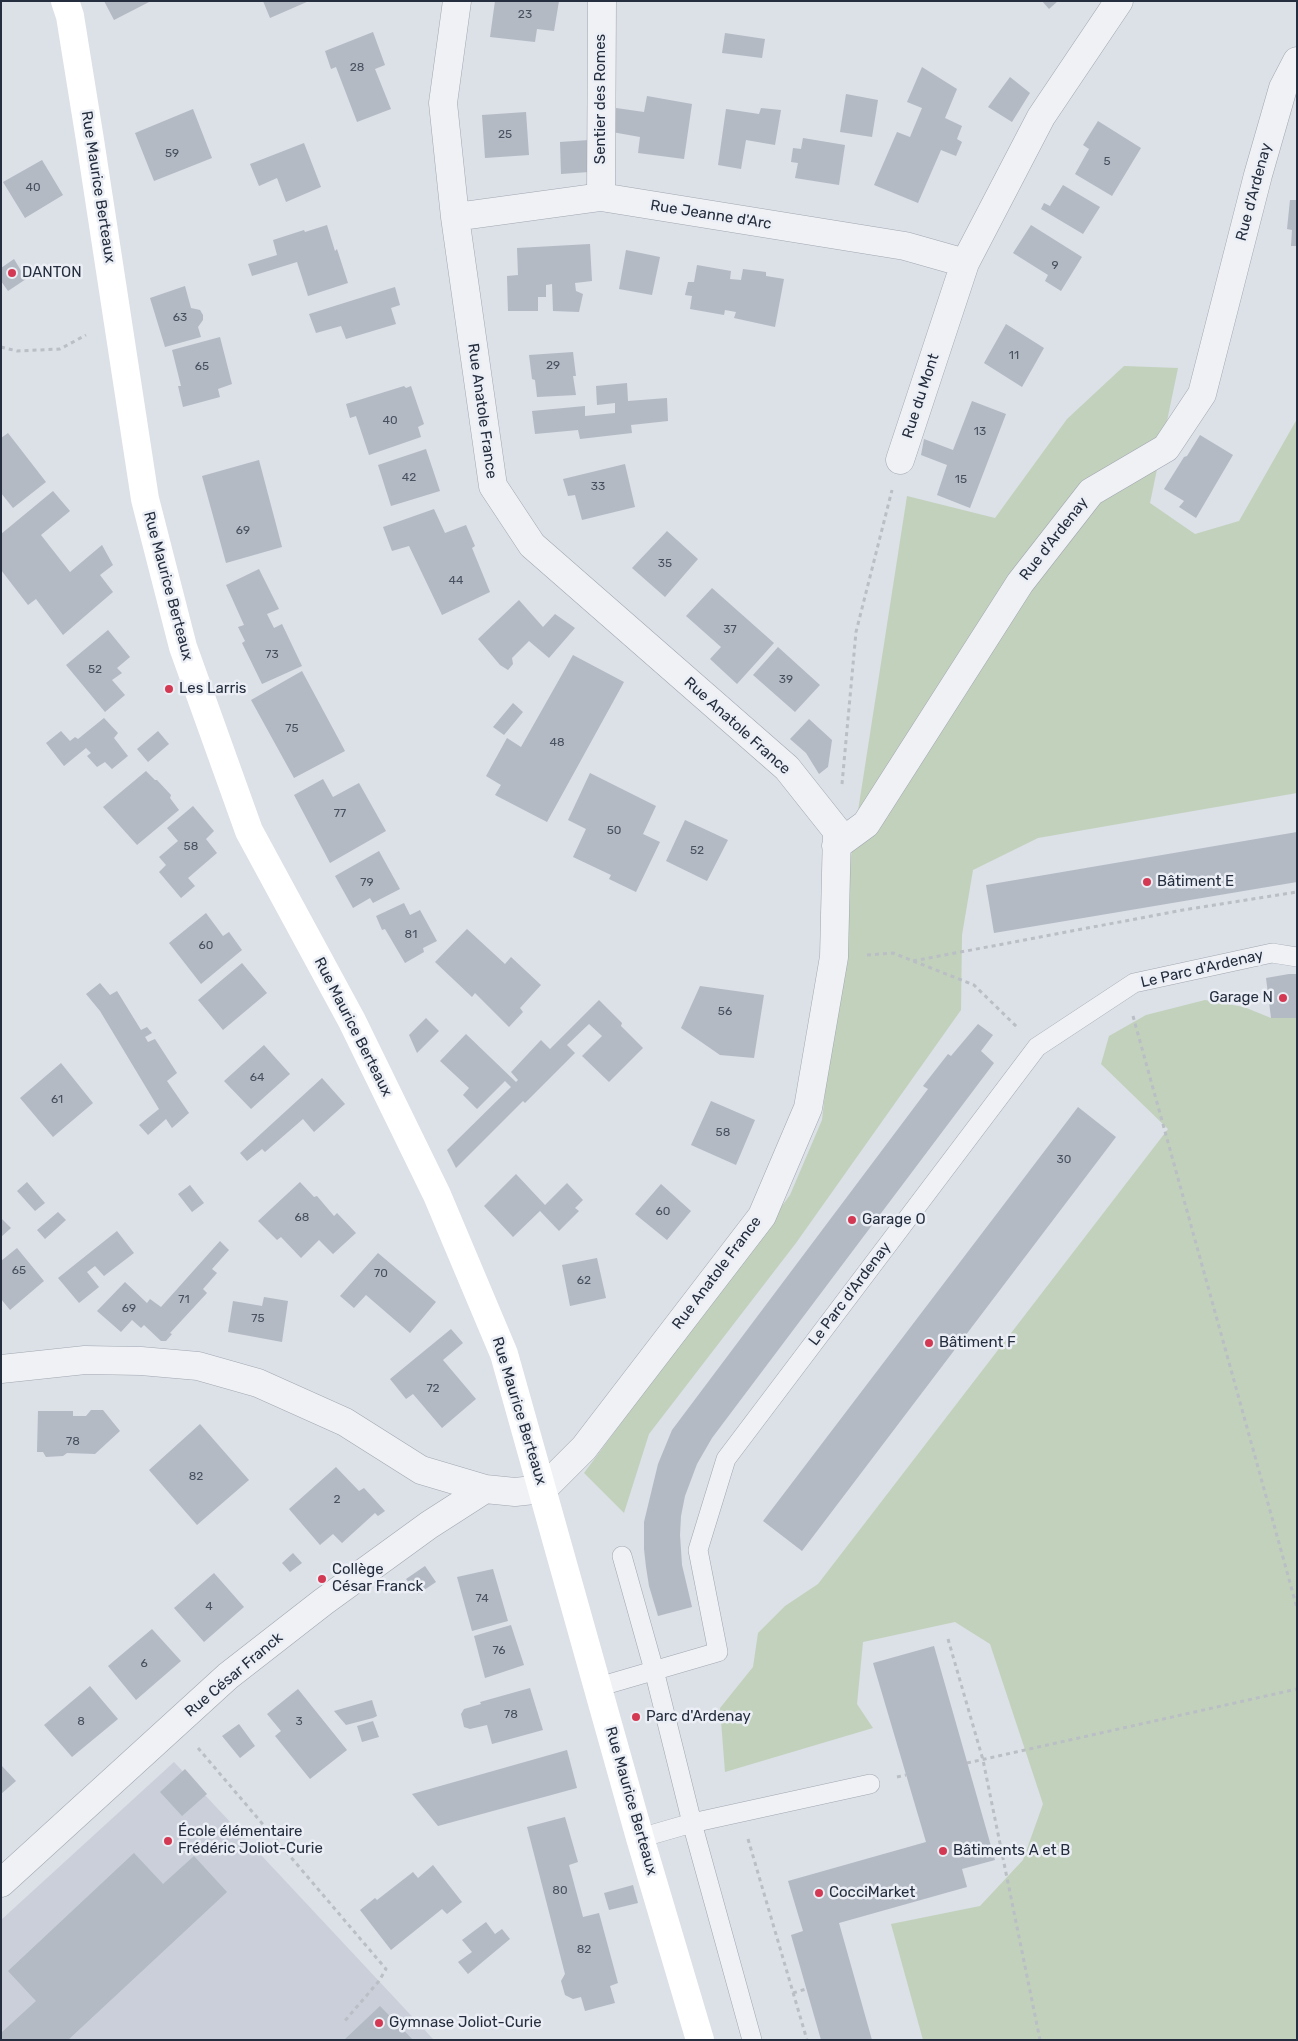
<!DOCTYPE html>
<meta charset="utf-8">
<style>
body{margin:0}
#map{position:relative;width:1298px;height:2041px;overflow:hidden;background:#dce0e7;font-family:Rubik,sans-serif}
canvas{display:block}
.frame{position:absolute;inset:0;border:2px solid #252e3e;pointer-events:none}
</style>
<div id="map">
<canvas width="1298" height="2041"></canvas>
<div class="frame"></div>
</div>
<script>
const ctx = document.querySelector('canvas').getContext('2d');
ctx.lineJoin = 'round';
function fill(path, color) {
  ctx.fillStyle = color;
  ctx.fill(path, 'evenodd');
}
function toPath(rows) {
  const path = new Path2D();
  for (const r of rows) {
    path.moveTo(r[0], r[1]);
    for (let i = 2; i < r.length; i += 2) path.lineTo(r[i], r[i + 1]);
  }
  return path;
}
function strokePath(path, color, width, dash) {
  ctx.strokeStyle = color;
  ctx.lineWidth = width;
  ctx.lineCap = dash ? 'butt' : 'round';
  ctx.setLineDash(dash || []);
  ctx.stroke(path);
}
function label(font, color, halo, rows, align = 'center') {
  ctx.font = font + ' Rubik,sans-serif';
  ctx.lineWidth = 5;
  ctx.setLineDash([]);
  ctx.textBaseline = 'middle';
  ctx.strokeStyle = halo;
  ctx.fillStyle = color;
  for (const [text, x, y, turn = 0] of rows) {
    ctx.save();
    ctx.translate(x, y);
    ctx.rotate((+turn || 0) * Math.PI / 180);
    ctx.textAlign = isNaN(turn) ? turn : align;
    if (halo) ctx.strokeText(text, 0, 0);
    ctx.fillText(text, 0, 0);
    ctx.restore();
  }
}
fill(toPath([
 [174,1762,434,2040,1,2040,1,1920]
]), '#cacfd9');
fill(toPath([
 [1124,366,1178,368,1150,503,1195,534,1239,521,1297,419,1297,793,1038,838,973,870,962,935,961,1010,796,1243,649,1434,624,1513,584,1473,790,1195,822,1120,851,856,907,496,995,518,1067,419],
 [1205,1000,1244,1007,1271,1018,1297,1018,1297,2040,923,2040,891,1924,980,1906,1023,1860,1043,1804,990,1644,955,1622,863,1642,857,1704,873,1728,725,1772,720,1708,753,1667,758,1633,785,1606,818,1584,1168,1129,1101,1064,1109,1036,1146,1015]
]), '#c2d1bc');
fill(toPath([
 [104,1,151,1,114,20],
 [263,1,309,1,270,18],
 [495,1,559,1,554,31,537,29,535,42,490,37],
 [1042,1,1058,1,1049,9],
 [373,32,385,65,375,69,391,109,357,122,336,67,331,69,325,51],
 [725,33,765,39,762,58,722,53],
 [922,67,957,89,945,118,962,126,957,139,962,142,956,156,941,150,918,203,874,185,897,132,910,137,922,108,907,102],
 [1010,77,1030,93,1012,122,988,107],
 [846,94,878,100,872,137,840,132],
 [647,96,692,104,684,159,638,153,640,137,612,132,616,108,644,112],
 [761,108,781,110,775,145,746,140,741,169,718,165,726,109,759,114],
 [193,109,212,158,154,181,135,133],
 [526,112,529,155,485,158,482,115],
 [1098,121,1141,148,1112,196,1075,174,1089,149,1083,145],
 [803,138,845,145,839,185,795,178,798,163,791,162,793,148,801,149],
 [589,140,589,172,561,174,560,142],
 [304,143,321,187,286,202,277,178,259,186,250,164],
 [42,160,63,195,25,218,3,182],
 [1063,185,1100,207,1083,234,1041,209,1044,203,1050,206],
 [1290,200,1297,200,1297,246,1291,246,1292,230,1287,229],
 [327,225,335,251,337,249,348,283,308,296,297,262,252,276,248,264,277,255,273,240,304,230,305,232],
 [1031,225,1082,257,1061,291,1045,281,1048,275,1013,253],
 [590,244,592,281,575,283,576,291,583,294,579,312,553,311,552,284,546,285,546,297,538,297,538,311,508,311,507,276,518,275,517,248],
 [626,250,660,257,652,295,619,289],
 [14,259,26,279,8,291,1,281,1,268],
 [697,265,731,271,730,279,741,280,743,269,766,272,766,276,784,279,775,327,734,318,736,312,725,310,724,315,690,309,692,296,685,295,688,282,694,282],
 [185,286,191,308,200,310,203,315,203,320,198,327,201,337,165,347,150,298],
 [395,287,400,305,391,308,396,324,346,339,341,326,316,333,309,314],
 [1006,324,1044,348,1022,387,984,363],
 [220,337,232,384,218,389,220,397,183,407,178,386,181,386,172,350],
 [573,352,576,376,573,376,576,395,537,397,535,380,532,379,529,355],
 [627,383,628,401,667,398,668,421,631,425,632,433,580,439,578,430,535,434,532,411,585,406,585,416,615,413,615,403,597,405,596,386],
 [404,386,406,388,411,386,424,424,418,427,421,437,369,455,356,416,350,418,346,404],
 [972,401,1006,414,970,508,937,495,947,465,921,455,924,439,953,450],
 [8,433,46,482,13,508,1,493,1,438],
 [1200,435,1233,455,1196,518,1179,507,1184,501,1164,489,1184,457,1187,456],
 [426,449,440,491,391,506,378,465],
 [259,460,282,547,226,563,202,476],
 [625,464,635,507,582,520,575,495,568,496,563,479],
 [53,491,70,511,41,535,70,572,102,545,113,565,100,575,113,592,63,635,36,599,28,605,1,570,1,534],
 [434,509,445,533,466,525,475,546,472,548,490,592,442,615,409,546,392,551,383,527],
 [667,531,698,559,665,597,632,568],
 [259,569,279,609,267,614,274,628,282,624,302,666,262,684,242,643,245,641,238,627,244,625,226,585],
 [712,588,774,643,737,684,710,659,721,647,686,616],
 [519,600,543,627,555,614,575,628,549,658,529,641,512,658,513,664,508,670,500,665,478,639],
 [108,630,130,657,117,668,122,673,112,680,125,695,105,712,66,665],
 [778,647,820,685,795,712,753,675],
 [573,655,624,682,547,822,495,795,501,785,486,776,507,738,521,747],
 [302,671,345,751,294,778,251,700],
 [513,703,523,712,504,735,493,727],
 [104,718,118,733,114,738,128,756,112,769,105,762,97,767,87,756,91,753,86,748,64,766,46,743,61,731,70,741,75,737,78,739],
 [809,719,832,740,828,767,819,774,806,753,790,739],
 [158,731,169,744,148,762,137,749],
 [146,771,155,780,157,780,171,795,170,798,179,810,137,845,103,807],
 [590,773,656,806,643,834,660,842,636,892,609,879,611,875,573,857,586,829,568,820],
 [323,779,333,797,359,783,386,831,330,863,294,795],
 [193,806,214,831,206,839,217,853,188,878,195,886,181,898,159,872,166,865,159,857,178,841,167,828],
 [685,820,728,840,707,881,666,861],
 [1297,832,1297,882,994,933,986,885],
 [379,851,400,889,373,903,370,898,353,908,335,876],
 [404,903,410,915,420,910,437,941,423,948,424,952,405,963,385,929,382,930,376,916],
 [206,913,223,936,229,932,242,950,201,984,169,943],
 [467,929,505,964,511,957,541,985,520,1008,523,1012,509,1027,475,993,472,997,435,962],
 [242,963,267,993,223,1030,198,1000],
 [1289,974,1297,974,1297,1018,1271,1018,1266,978],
 [100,983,110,995,117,991,141,1030,147,1027,152,1033,145,1037,148,1042,155,1039,177,1073,167,1081,189,1113,172,1128,166,1119,148,1135,139,1125,159,1109,100,1011,86,994],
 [700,986,764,995,754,1058,720,1055,681,1028],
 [599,1000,622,1023,621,1026,643,1048,609,1082,582,1056,602,1036,589,1024,567,1045,575,1053,525,1103,523,1101,456,1168,447,1150,511,1087,505,1081,477,1109,463,1095,469,1088,440,1061,466,1034,516,1082,518,1080,511,1072,541,1040,550,1049],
 [426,1018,439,1031,417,1053,409,1035],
 [978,1024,993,1035,981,1051,994,1063,712,1438,697,1464,685,1496,681,1516,680,1535,682,1565,692,1607,658,1616,649,1586,646,1567,644,1549,644,1522,658,1464,672,1430,928,1089,923,1086,948,1054,951,1056],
 [264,1045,290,1074,251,1109,224,1081],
 [61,1063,93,1103,53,1137,20,1098],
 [322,1078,345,1104,314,1132,303,1119,265,1152,262,1149,247,1161,240,1153],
 [711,1101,755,1120,736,1165,691,1145],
 [1078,1107,1116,1137,802,1551,763,1521],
 [516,1174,545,1205,567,1183,583,1200,575,1208,579,1211,559,1231,540,1211,513,1237,484,1206],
 [27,1182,45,1203,35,1211,17,1191],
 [300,1182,314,1197,317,1196,334,1216,337,1213,356,1233,333,1254,319,1240,301,1258,281,1237,277,1240,258,1221],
 [661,1184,691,1211,667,1240,635,1214],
 [190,1185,204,1203,192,1212,178,1194],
 [58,1212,66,1220,45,1239,37,1230],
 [1,1218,11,1228,1,1237],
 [117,1231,134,1253,104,1276,95,1266,87,1272,99,1287,79,1303,58,1278],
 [220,1241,229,1250,212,1269,217,1273,203,1289,207,1293,170,1333,172,1334,166,1341,161,1341,144,1325,141,1328,132,1320,121,1332,97,1311,125,1282,147,1303,150,1299,161,1307],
 [17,1248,44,1281,10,1310,1,1299,1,1261],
 [378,1253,436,1302,410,1333,366,1295,354,1308,340,1296],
 [597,1258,606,1298,570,1306,562,1265],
 [264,1297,288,1301,282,1342,228,1332,233,1301,262,1306],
 [451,1329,463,1343,443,1360,476,1399,442,1428,413,1394,406,1399,390,1379],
 [91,1410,103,1410,120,1431,95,1454,67,1453,63,1456,46,1457,43,1452,37,1452,38,1411,73,1411,73,1416,86,1416],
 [200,1424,249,1480,197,1525,149,1470],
 [336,1467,359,1491,364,1488,385,1511,378,1516,375,1513,342,1543,333,1534,320,1545,289,1509],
 [293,1553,302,1563,290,1572,282,1563],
 [425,1566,436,1582,418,1594,406,1579],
 [493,1569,508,1621,472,1631,457,1577],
 [214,1573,244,1607,204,1642,174,1608],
 [511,1625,524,1665,485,1678,474,1636],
 [152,1629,181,1661,136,1700,108,1666],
 [934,1646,995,1860,962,1869,967,1887,839,1923,872,2040,821,2040,791,1935,803,1931,788,1881,926,1842,873,1663],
 [90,1686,118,1719,72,1757,44,1725],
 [530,1688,543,1730,492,1744,487,1725,470,1729,464,1727,461,1714,464,1709,481,1704,480,1702],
 [298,1689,347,1750,310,1779,275,1736,281,1731,267,1714],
 [372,1700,377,1716,373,1718,346,1725,334,1711],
 [373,1721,379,1737,362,1742,357,1726],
 [239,1724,255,1746,240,1758,222,1736],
 [567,1750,577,1788,438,1826,412,1794],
 [1,1765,16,1781,1,1794],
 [185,1769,207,1794,182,1816,160,1792],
 [565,1817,578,1862,569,1865,583,1917,599,1913,618,1983,610,1986,615,2003,585,2011,581,1997,573,1999,565,1995,561,1981,565,1974,527,1827],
 [134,1853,163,1884,194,1856,227,1892,68,2040,1,2040,1,2033,36,2001,8,1971],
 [433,1865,462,1902,447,1914,442,1909,391,1950,360,1910,375,1898,377,1900,413,1872,418,1878],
 [633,1885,638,1903,609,1910,604,1893],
 [486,1922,495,1934,502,1929,510,1939,468,1974,458,1962,472,1952,462,1940],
 [380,2006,413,2040,344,2040]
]), '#b3bac4');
const service = toPath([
 [622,1556,654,1670,692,1823,752,2040],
 [598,1687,718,1652,698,1550,726,1459,1037,1047,1134,983,1272,953,1297,957],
 [640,1838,692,1823,870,1784]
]);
const minor = toPath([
 [601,197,602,1],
 [455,217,601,197,905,246,965,263],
 [900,460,965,263,1041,117,1119,1],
 [836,846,866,824,1020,583,1091,492,1166,448,1202,394,1258,175,1283,88,1297,61],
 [1,1369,85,1360,141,1361,198,1366,258,1383,345,1422,421,1470,485,1489,515,1492,543,1489,584,1448,762,1216,808,1108,834,957,837,831,787,768,532,545,493,486,455,217,443,103,457,1],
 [1,1883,228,1676,323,1602,429,1525,485,1489]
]);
strokePath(service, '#a1a7b1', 20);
strokePath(minor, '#a1a7b1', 29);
strokePath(toPath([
 [1,347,17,351,60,349,86,335],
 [842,784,856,632,892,490],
 [867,955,893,953,974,985,1017,1027],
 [913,961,1183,910,1297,892],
 [1133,1016,1297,1608],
 [948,1639,983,1760,1040,2040],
 [198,1748,386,1969,379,1981,343,2023],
 [967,1763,1297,1689],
 [897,1777,906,1775],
 [748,1839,807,2040],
 [793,1993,806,1989]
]), '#babec5', 3, [4, 4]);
strokePath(service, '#eff1f5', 19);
strokePath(minor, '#eff1f5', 28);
strokePath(toPath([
 [65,1,70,16,90,140,145,499,183,647,249,831,352,1021,437,1195,504,1354,640,1838,700,2040]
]), '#fff', 28);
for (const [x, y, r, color] of [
 [12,273,5,"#d43953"],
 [169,689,5,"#d43953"],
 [1147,882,5,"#d43953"],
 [1283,998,5,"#d43953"],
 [852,1220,5,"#d43953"],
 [929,1343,5,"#d43953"],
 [322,1579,5,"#d43953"],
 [636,1717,5,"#d43953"],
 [168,1841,5,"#d43953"],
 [943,1851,5,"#d43953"],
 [819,1893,5,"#d43953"],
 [379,2023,5,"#d43953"]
]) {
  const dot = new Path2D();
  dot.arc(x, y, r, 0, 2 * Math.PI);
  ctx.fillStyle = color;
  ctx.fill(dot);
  strokePath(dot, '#ebeff5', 2);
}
label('12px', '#485160', null, [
 ["23",525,15],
 ["28",357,68],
 ["25",505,135],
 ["59",172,154],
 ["5",1107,162],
 ["40",33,188],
 ["9",1055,266],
 ["63",180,318],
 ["11",1014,356],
 ["29",553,366],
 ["65",202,367],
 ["40",390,421],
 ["13",980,432],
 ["42",409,478],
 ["15",961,480],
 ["33",598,487],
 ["69",243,531],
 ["35",665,564],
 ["44",456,581],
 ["37",730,630],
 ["73",272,655],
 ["52",95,670],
 ["39",786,680],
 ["75",292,729],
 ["48",557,743],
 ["77",340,814],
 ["50",614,831],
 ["58",191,847],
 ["52",697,851],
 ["79",367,883],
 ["81",411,935],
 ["60",206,946],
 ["56",725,1012],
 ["64",257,1078],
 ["61",57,1100],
 ["58",723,1133],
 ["30",1064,1160],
 ["60",663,1212],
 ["68",302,1218],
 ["65",19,1271],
 ["70",381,1274],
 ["62",584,1281],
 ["71",184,1300],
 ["69",129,1309],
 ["75",258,1319],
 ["72",433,1389],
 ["78",73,1442],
 ["82",196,1477],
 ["2",337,1500],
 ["74",482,1599],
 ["4",209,1607],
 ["76",499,1651],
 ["6",144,1664],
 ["78",511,1715],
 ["8",81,1722],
 ["3",299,1722],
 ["80",560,1891],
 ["82",584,1950]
]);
label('15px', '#252e3e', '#ebeff5', [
 ["Sentier des Romes",601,99,-90],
 ["Rue Maurice Berteaux",98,187,81],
 ["Rue d'Ardenay",1254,192,-75],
 ["Rue Jeanne d'Arc",711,215,9],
 ["Rue du Mont",921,396,-72],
 ["Rue Anatole France",482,411,82],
 ["Rue d'Ardenay",1054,539,-52],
 ["Rue Maurice Berteaux",168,586,75],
 ["Rue Anatole France",737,726,42],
 ["Le Parc d'Ardenay",1202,969,-13],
 ["Rue Maurice Berteaux",353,1027,63],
 ["Rue Anatole France",717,1273,-53],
 ["Le Parc d'Ardenay",850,1294,-53],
 ["Rue Maurice Berteaux",519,1411,73],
 ["Rue César Franck",234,1675,-40],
 ["Rue Maurice Berteaux",631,1801,74]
]);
label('15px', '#252e3e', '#ebeff5', [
 ["DANTON",22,273],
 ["Les Larris",179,689],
 ["Bâtiment E",1157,882],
 ["Garage N",1273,998,"right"],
 ["Garage O",862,1220],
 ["Bâtiment F",939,1343],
 ["Collège",332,1570],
 ["César Franck",332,1587],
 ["Parc d'Ardenay",646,1717],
 ["École élémentaire",178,1832],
 ["Frédéric Joliot-Curie",178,1849],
 ["Bâtiments A et B",953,1851],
 ["CocciMarket",829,1893],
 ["Gymnase Joliot-Curie",389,2023]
], 'left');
</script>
